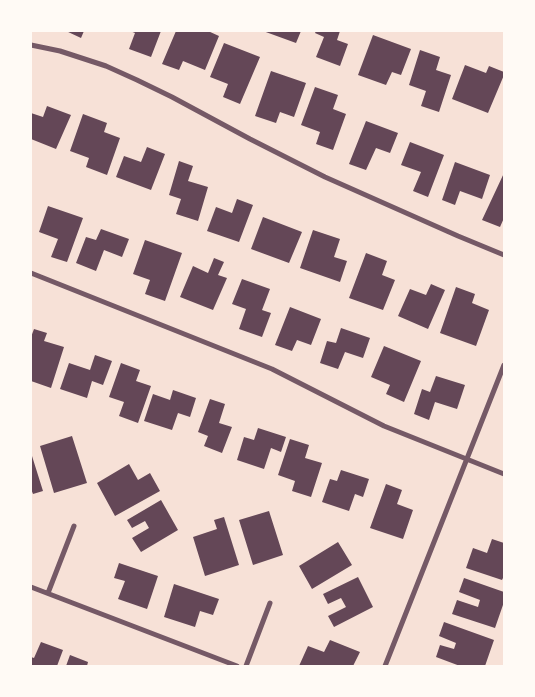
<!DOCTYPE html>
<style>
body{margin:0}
#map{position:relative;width:535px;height:697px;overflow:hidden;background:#f7e1d7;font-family:"Roboto Condensed",sans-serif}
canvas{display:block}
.frame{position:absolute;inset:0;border:32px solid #fffaf5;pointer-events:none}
</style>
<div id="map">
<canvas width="535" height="697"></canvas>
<div class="frame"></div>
</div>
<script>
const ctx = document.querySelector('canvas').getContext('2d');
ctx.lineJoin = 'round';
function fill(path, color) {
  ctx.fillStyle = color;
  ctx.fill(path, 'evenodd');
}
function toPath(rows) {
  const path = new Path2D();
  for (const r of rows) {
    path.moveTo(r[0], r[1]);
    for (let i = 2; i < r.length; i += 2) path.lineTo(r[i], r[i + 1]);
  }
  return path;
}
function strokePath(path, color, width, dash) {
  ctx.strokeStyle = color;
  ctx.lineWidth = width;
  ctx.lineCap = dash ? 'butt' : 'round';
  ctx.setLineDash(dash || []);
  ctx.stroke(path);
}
fill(toPath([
 [66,31,84,31,81,38],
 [130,31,161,31,151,57,129,49,135,33],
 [176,31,208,31,219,36,205,70,183,61,179,70,162,64],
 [263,31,301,31,296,43],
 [316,31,340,31,337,40,348,44,340,66,316,57,324,37,315,33],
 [373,35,411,49,401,75,392,72,386,85,358,75],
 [224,43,260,57,240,104,223,97,228,84,210,77],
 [420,50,440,57,436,70,451,75,439,112,421,106,426,91,409,85],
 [465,65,486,73,489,66,504,72,504,75,488,113,452,99],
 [271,71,306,83,294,117,280,112,276,123,255,116],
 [315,87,338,95,333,109,346,114,333,150,316,144,320,132,301,125],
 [47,106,71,115,56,149,31,139,31,113,43,117],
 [83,114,107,123,104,132,120,138,107,175,86,167,89,158,70,151],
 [366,121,398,133,390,153,376,148,366,170,349,164],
 [410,142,444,155,428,197,413,191,421,172,401,165],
 [147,147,165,154,151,190,116,177,124,156,141,162],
 [179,161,193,166,188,181,208,187,198,221,176,214,181,199,169,195],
 [455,162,490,175,482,199,460,191,455,205,442,200],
 [504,173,504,218,500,227,482,220],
 [237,199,253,205,239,242,207,231,216,207,232,213],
 [48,206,83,218,67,262,51,257,58,239,39,232],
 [263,217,302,232,289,263,251,249],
 [101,229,129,239,122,257,104,250,96,271,76,263,86,237,96,240],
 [313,230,340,239,334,257,347,261,340,282,300,268],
 [145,240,182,253,165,301,145,294,150,280,133,274],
 [366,253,387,261,382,275,395,280,383,310,349,298],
 [214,258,224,262,218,275,227,278,213,310,180,297,193,266,208,273],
 [242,279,270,289,262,310,271,313,262,337,239,329,246,309,232,304],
 [431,284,445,290,428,329,398,316,410,289,426,295],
 [456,287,475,294,472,303,489,310,476,346,440,333],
 [290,307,321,319,311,345,297,340,292,351,275,345],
 [341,328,370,338,363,358,345,352,338,369,320,363,327,341,336,343],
 [34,329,47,333,44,341,64,347,51,388,31,381,31,337],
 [384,346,421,361,404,402,386,394,390,385,371,377],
 [95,355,112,361,103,385,92,381,87,398,60,389,69,363,90,370],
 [121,363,140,370,136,381,151,386,138,423,119,416,124,402,109,397],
 [436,376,465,385,457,409,435,402,429,420,414,414,422,389,430,392],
 [173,390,196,398,190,417,178,413,172,430,144,421,153,394,170,400],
 [210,399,225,404,219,423,232,427,222,453,204,446,208,436,198,432],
 [258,428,286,437,281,452,271,448,264,469,237,460,244,437,254,440],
 [72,436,87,483,54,493,40,446],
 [290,439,309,445,305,458,322,463,311,497,292,491,295,481,278,475],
 [32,456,43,491,33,494,31,489],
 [129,464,138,480,150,473,160,491,115,516,97,483],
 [341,470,369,479,363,497,355,494,349,511,322,502,330,479,337,481],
 [386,484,402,490,397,504,413,510,403,539,370,528],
 [161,500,178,530,141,552,132,538,149,528,145,521,132,528,127,520],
 [269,511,283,555,253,565,239,520],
 [224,517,239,565,205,576,193,537,217,529,214,520],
 [492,539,504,543,504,576,502,580,466,568,473,548,487,553],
 [338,542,352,565,312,589,299,566],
 [119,563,158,576,147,609,118,599,125,581,114,578],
 [358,577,373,607,334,627,328,616,346,607,341,598,328,604,323,594],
 [464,578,504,592,504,602,495,628,452,614,457,600,478,607,480,600,459,592],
 [174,584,219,599,213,615,200,611,195,627,164,617],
 [444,622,494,640,485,666,460,666,436,657,440,645,454,649,456,643,439,636],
 [330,640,360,652,353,666,299,666,308,646,324,652],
 [41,642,63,650,57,666,31,666,31,657,34,658],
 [70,655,88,662,87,666,66,666]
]), '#644757');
strokePath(toPath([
 [31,45,60,51,106,66,137,80,172,97,250,139,325,177,458,236,504,255],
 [31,273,272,369,384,426,504,474],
 [31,587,237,666],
 [48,593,74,526],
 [246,666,270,603],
 [385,666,504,365]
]), '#755966', 5);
</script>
